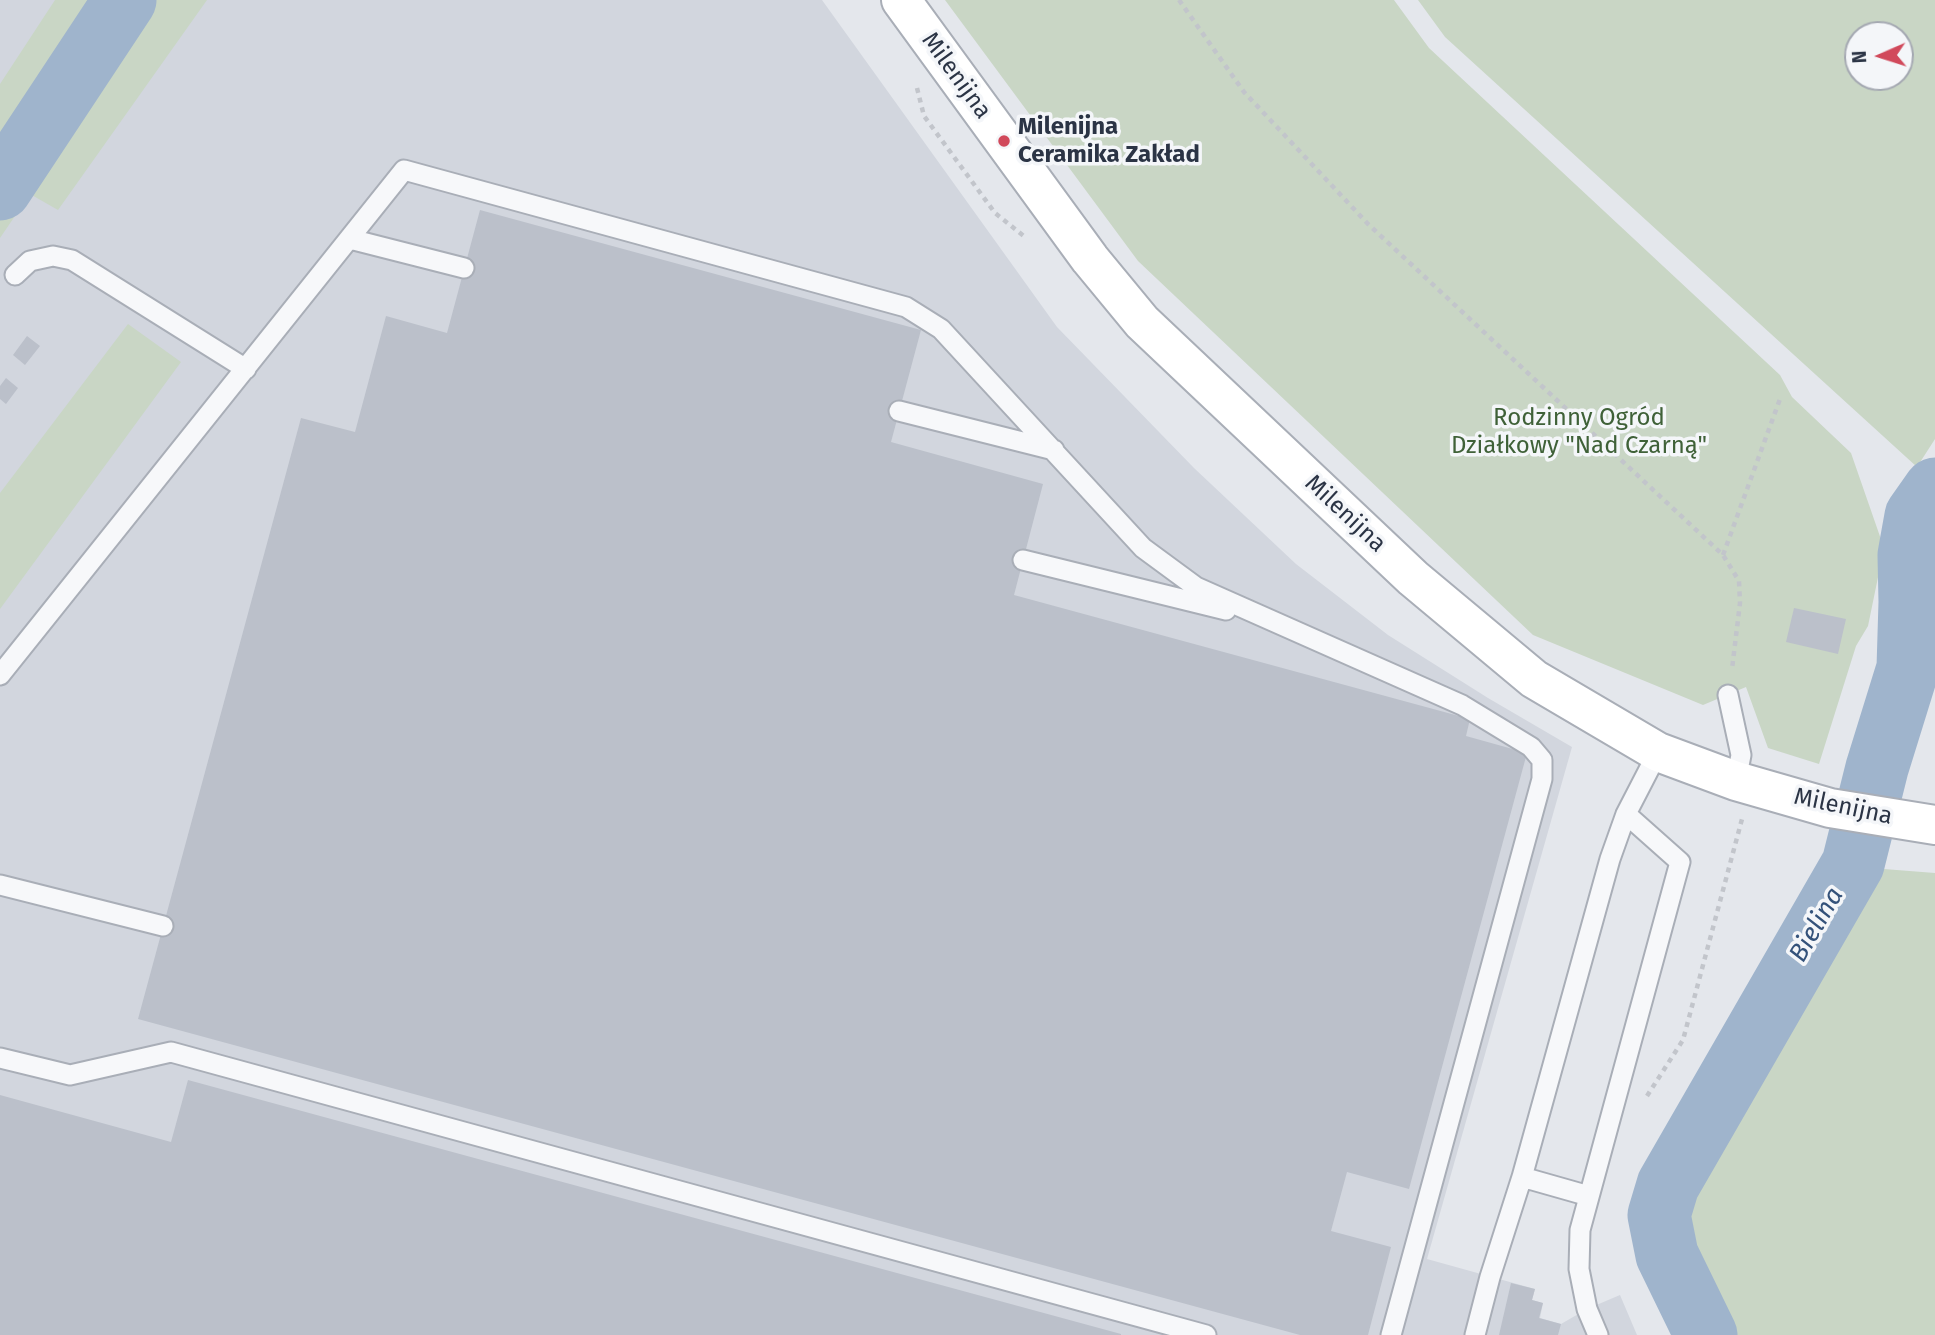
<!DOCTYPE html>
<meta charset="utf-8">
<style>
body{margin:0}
#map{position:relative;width:1935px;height:1335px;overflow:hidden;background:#e4e7ec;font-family:"Fira Sans",sans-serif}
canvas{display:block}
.north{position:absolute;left:1844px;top:21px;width:70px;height:70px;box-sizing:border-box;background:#f4f6f9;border:2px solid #a4a8b1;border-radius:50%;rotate:267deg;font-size:19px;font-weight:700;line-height:28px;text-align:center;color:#2b3445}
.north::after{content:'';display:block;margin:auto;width:24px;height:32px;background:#d1495b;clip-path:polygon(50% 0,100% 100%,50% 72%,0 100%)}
</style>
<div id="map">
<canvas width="1935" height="1335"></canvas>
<div class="north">N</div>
</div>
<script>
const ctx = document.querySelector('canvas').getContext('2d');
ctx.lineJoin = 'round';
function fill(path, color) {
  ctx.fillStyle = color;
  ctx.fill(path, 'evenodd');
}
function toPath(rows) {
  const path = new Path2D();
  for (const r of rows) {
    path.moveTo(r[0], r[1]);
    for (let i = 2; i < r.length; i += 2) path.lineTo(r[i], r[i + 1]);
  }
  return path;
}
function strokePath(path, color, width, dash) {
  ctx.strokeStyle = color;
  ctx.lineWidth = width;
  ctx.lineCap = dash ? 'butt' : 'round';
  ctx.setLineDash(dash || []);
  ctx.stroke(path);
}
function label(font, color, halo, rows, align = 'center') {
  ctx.font = font + ' "Fira Sans",sans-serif';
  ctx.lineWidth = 7;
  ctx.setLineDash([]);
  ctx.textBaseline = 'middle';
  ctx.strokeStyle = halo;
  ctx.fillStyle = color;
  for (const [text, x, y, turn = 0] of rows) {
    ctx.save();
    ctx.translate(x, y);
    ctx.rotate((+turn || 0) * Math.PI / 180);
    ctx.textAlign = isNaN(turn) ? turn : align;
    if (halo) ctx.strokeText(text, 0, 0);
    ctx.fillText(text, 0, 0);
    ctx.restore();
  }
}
fill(toPath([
 [0,0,822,0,1057,327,1194,468,1296,564,1388,635,1488,698,1572,747,1427,1259,1535,1289,1532,1300,1543,1303,1540,1318,1561,1324,1587,1309,1620,1295,1637,1335,0,1335]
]), '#d2d6de');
fill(toPath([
 [55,0,207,0,58,210,30,194,0,238,0,84],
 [945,0,1394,0,1429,48,1780,375,1792,397,1851,453,1884,548,1868,626,1856,646,1819,764,1768,748,1746,687,1703,705,1533,635,1138,261],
 [1418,0,1935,0,1935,439,1917,467,1445,37],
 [1858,35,1900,35,1900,77,1858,77],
 [128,324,181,362,0,609,0,493],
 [1871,868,1935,873,1935,1335,1721,1335,1680,1252,1674,1215,1683,1190]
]), '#c9d6c5');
strokePath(toPath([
 [0,189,125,0],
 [1706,1335,1667,1255,1659,1215,1668,1185,1853,864,1877,768,1908,668,1910,602,1909,555,1916,516,1935,489]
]), '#9fb4cc', 63);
fill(toPath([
 [480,210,921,330,891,442,1043,484,1014,595,1470,719,1466,736,1527,753,1409,1189,1347,1172,1331,1231,1391,1247,1368,1335,1300,1335,138,1019,301,418,355,432,386,316,447,333],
 [27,336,40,346,25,365,13,355],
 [6,378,18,388,6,404,0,399,0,386],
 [1794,608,1846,619,1838,654,1786,642],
 [188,1080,1121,1334,1121,1335,0,1335,0,1095,171,1142],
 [1511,1283,1535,1289,1532,1300,1543,1303,1539,1318,1561,1324,1558,1335,1499,1335]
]), '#bbc0ca');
const lane = toPath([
 [350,239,464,268],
 [15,275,30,261,53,256,72,260,246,369],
 [899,411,1054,450],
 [1023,560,1226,610],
 [0,675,404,170,906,307,941,329,1143,548,1196,587,1462,705,1531,747,1542,760,1542,779,1391,1335],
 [1728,695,1741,755,1736,781],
 [0,885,163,926],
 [0,1058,70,1075,171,1052,1206,1335],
 [1522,1177,1589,1196],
 [1475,1335,1490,1277,1522,1177,1610,859,1626,814,1658,752],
 [1598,1335,1587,1309,1579,1269,1580,1230,1680,862,1626,814]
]);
const secondary = toPath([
 [901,0,1090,259,1142,322,1413,578,1534,679,1658,752,1736,781,1830,808,1935,825]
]);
strokePath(lane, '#a9aeb7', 23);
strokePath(secondary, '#a9aeb7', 42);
strokePath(toPath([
 [1179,0,1244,92,1368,224,1723,555,1739,581,1740,603,1732,669],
 [917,88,924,116,995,213,1025,237],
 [1723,555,1780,399],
 [1647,1096,1683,1040,1742,819]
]), '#c2c5cb', 4.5, [5, 5]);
strokePath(lane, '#f7f8fa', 19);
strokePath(secondary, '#fff', 38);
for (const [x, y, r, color] of [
 [1004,141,7,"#d1495b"]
]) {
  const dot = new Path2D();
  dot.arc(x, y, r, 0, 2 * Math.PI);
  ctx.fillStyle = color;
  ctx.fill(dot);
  strokePath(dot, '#f4f6f9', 2.5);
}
label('24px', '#2b3445', '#f4f6f9', [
 ["Milenijna",956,76,54],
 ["Milenijna",1345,514,43],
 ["Milenijna",1843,807,12]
]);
label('bold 24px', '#2b3445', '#f4f6f9', [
 ["Milenijna",1018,127],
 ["Ceramika Zakład",1018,155]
], 'left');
label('24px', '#3f6138', '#f4f6f9', [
 ["Rodzinny Ogród",1579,418],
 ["Działkowy \"Nad Czarną\"",1579,446]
]);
label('italic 26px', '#34527a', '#f4f6f9', [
 ["Bielina",1817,925,-60]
]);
</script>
